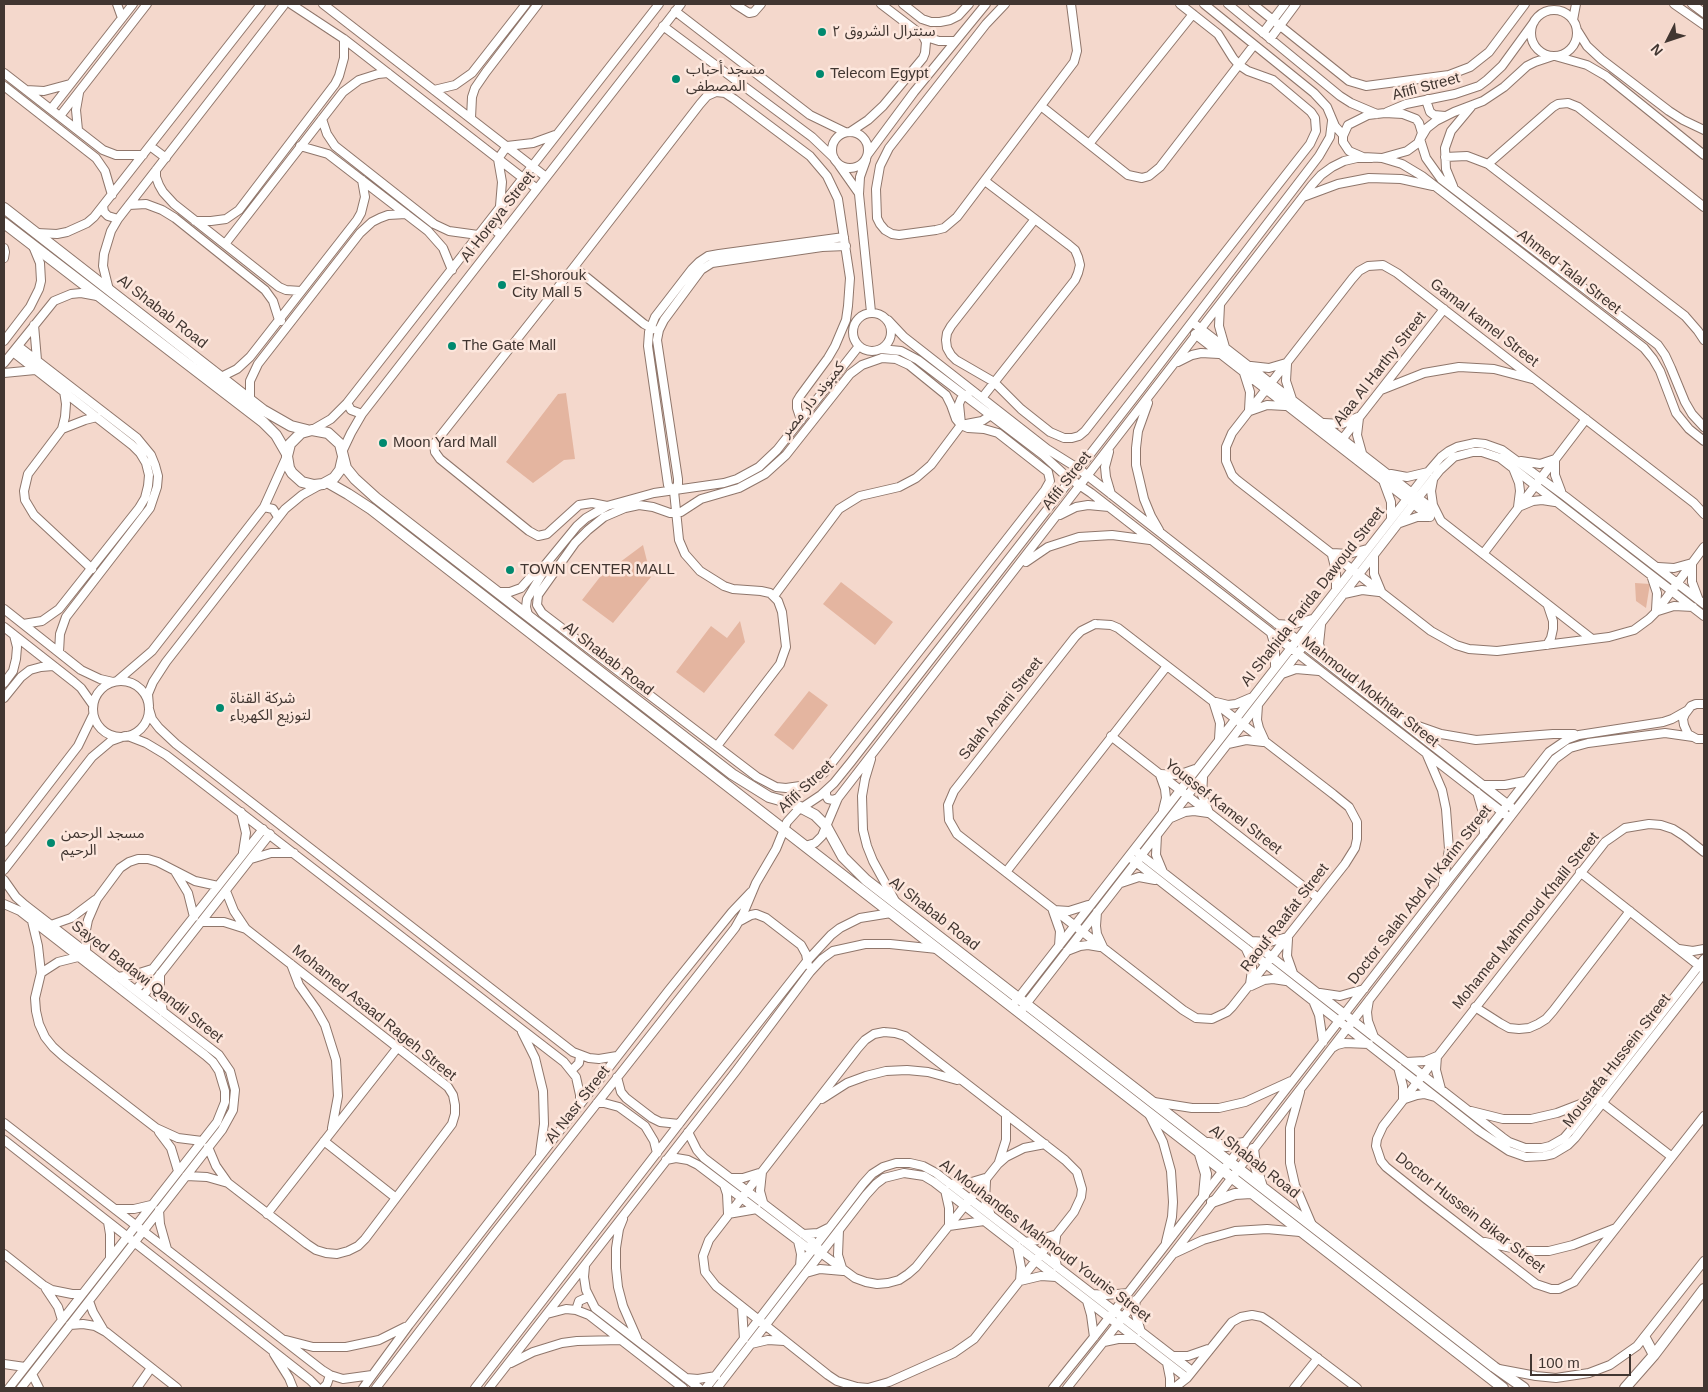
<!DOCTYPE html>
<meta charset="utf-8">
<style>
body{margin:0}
#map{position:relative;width:1708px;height:1392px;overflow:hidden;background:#f4d8cc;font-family:Arial,sans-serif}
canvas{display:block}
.frame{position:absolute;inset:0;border:5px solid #413631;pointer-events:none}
.north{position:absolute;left:1643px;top:15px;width:50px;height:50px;-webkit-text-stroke:4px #fde7dd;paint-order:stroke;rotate:229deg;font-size:14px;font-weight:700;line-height:20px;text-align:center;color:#413631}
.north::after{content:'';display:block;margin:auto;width:18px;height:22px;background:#413631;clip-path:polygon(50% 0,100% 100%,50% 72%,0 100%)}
.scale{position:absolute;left:1530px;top:1354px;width:101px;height:22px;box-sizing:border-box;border:2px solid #413631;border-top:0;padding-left:6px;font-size:15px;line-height:18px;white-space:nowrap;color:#413631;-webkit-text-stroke:4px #fde7dd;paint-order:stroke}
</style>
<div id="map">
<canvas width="1708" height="1392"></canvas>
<div class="frame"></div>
<div class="north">N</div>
<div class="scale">100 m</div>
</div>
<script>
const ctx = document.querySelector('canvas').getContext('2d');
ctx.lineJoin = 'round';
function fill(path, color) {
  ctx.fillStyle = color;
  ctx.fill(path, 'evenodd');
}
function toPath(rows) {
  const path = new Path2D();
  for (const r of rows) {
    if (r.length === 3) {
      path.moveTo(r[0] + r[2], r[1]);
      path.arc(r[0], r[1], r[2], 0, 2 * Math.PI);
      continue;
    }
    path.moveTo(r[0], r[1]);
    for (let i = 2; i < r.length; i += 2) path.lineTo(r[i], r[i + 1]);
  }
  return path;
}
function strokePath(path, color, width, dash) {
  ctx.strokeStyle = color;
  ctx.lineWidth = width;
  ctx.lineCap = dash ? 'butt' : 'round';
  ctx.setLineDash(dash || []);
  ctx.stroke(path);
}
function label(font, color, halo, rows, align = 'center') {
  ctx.font = font + ' Arial,"Noto Sans Arabic",sans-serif';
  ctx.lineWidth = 5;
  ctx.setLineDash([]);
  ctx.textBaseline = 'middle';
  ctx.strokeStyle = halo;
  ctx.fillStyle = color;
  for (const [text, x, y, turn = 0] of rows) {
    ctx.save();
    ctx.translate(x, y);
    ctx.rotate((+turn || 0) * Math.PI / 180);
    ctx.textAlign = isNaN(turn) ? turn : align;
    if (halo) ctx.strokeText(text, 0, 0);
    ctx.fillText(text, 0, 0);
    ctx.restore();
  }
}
fill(toPath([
 [566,393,575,459,564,460,533,483,506,462,558,394],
 [643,545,651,577,613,623,582,600,600,577],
 [841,582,893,622,875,645,823,604],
 [1635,583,1650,584,1646,608,1636,601],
 [740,621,745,642,704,693,676,672,711,626,727,638],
 [809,691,828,705,793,750,774,735]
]), '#e4b5a0');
const minor = toPath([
 [117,4,122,18],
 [291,4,344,39,537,189],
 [323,4,546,177],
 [735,4,749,13,754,12,761,4],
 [903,4,922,19,931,22,940,22,950,20,958,16,969,4],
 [1005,4,986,24,889,148,880,166,876,189,877,218,880,224,885,230,892,234,899,235,936,230,944,228,957,217,1074,62,1077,51,1071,4],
 [1204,4,1314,93,1327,107,1335,126,1343,135],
 [1228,4,1340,96,1351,103,1377,114],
 [1253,4,1349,81,1366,86,1449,75,1470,67,1489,52,1525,4],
 [1674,4,1704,25],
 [1692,4,1704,13],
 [1554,33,23],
 [675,11,810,115,845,132],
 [1573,20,1576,4],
 [663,26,812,137,834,158],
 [1577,30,1587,46,1601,59,1669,111,1683,120,1704,130],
 [1263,33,1285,4],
 [923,36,939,41,955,41],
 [1270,39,1296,4],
 [1555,56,1587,65,1606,76,1704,155],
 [4,73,103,150,116,155,143,155],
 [4,86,96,158,105,171,112,195],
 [26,90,44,91,70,84],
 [434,90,455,85,472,73,526,4],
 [1428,99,1427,103,1430,112,1434,115,1445,116],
 [1041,106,1128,175,1142,178,1149,176,1160,167,1254,45],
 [51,109,133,4],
 [1387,112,1406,104,1455,94,1479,86,1487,80,1502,66,1534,22],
 [1385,113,1403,114,1416,119,1419,123,1422,133,1418,143,1407,151,1382,158,1363,157,1349,151,1343,142,1343,136,1348,125,1368,115,1385,113],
 [60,116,147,4],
 [471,118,472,97,475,88,486,72,538,4],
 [322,119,327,134,335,146,434,224,449,231,478,235],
 [78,130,76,110,79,93],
 [850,150,18],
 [850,132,868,120,883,106,923,58,925,53,926,42,923,36,881,4],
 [1421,138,1427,128,1436,121,1454,112,1483,101,1504,87,1527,66,1535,62,1553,56],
 [1420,139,1426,158,1441,179,1658,345,1665,355,1671,368,1685,402,1692,414,1704,427],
 [1089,144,1193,14],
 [150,146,166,158],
 [300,146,328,154,428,231,443,248,452,270],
 [868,154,914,92,986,4],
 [1445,157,1467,156,1488,164,1685,316,1698,331,1704,340],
 [1382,158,1402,164,1422,176,1644,348,1653,359,1660,371,1676,413,1689,429,1704,441],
 [866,160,860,177,859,194,871,312],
 [1488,164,1553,107,1558,104,1568,103,1578,107,1704,207],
 [839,165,858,192],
 [156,170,156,177,159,185,163,192,174,204,279,287,286,290,301,291],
 [1453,186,1446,169,1445,148,1451,131,1471,107],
 [1303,197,1338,184,1369,178,1401,179,1433,186],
 [129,205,146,204,162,210,175,218,265,290,273,301,279,320,281,321],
 [103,206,104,212,108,216,118,219],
 [500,206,502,182,498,159,507,146,533,143,555,135],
 [1035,219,951,326,947,333,946,340,947,348,951,355,956,360,994,382,1021,409,1050,432,1064,438,1072,438,1079,436,1085,431,1310,144,1316,131,1315,118,1311,112,1273,80,1248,71,1239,65,1233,58,1218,34,1180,4],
 [195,221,211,221,226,219,239,210,335,84,339,76,344,58,344,39],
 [487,224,501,235],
 [37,233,57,234,67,232,87,223,94,217,261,4],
 [225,244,343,92,359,80,378,74,388,73],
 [4,248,5,252,4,258],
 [574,267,644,324,653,329],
 [109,290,103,266,104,254,111,231,118,219,284,5],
 [1220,305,1219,326,1225,347],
 [872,332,19],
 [888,320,904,337,1047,449,1079,469,1511,807],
 [1192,322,1435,511],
 [34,325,37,360],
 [1195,334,1430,517],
 [4,341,30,307,39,289,41,281,40,263,33,246],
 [18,346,137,438,151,455,155,465,158,476,157,487,150,508,66,617,60,634,59,652],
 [881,349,901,351,918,360,1043,455,1066,476,1091,493,1506,815],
 [13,352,132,445,140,453,146,463,149,475,148,486,145,498,139,508,59,609,42,621,23,624],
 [882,358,896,359,909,365,946,395,951,405,956,419,961,425,968,428,984,429,998,433,1044,469,1048,472,1050,481,1045,490,824,773,807,785,786,788,776,787,757,777,542,613,537,605,538,595,575,543,588,530,604,517,625,508,639,505,653,507,670,513,681,512,701,499,739,488,765,474,786,455,850,374,862,365,882,358],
 [1178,362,1192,355,1201,353,1219,354],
 [4,363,54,301,71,294,81,293,97,296],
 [1287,364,1286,381,1292,399],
 [1251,366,1269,368,1286,363],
 [4,373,35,370],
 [1244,373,1250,392,1249,410],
 [221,377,237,369,250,357,357,220,361,213,365,197,362,180],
 [1381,390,1424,373,1459,367,1494,369,1532,379],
 [64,391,66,404,65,417,62,429,28,474,24,491,25,500,34,515,92,569],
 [982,398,1075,280,1078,273,1080,265,1078,257,1075,250,1069,245,985,181],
 [250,399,250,381,258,364,360,233,372,222,380,218,388,215,406,214],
 [347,403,351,410,362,414],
 [1148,403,1138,431,1136,448,1136,465,1144,499,1151,516,1159,530],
 [1250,411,1267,405,1285,406],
 [1359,418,1357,435,1362,453],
 [1324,423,1342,424,1358,417],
 [961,424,959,404,961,399,968,394],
 [62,429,85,420,97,417],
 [312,430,331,419,347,403,659,4],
 [1340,442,1444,309],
 [342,452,351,433,362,414,681,4],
 [1109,452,1105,467,1106,477,1111,494],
 [1555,459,1555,475,1561,491],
 [1521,461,1540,464,1555,459],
 [1513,468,1519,483,1520,491,1518,507],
 [1391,474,1407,477,1428,472],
 [1433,480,1431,491,1433,505,1441,521,1592,639],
 [1384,483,1391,502,1391,518],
 [674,491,678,484,678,479,657,340,659,330,664,320,701,270,712,263,822,247,846,246],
 [607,506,592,503,579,505,547,534,538,536,529,531,440,459,435,452,434,444,574,267,700,104,707,96,716,92,725,93,734,99,810,156,827,176,838,199,850,278,848,306,846,320,835,346,828,358,800,396,797,401,797,408,801,420],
 [1521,506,1533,501,1542,500,1555,502],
 [264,507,273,509,278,517],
 [1704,514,1694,503,1397,273,1383,265,1368,266,1359,271,1352,279,1232,433,1226,447,1226,461,1232,475,1237,480,1431,631,1456,645,1469,649,1497,651,1609,637,1634,630,1649,619,1656,612,1704,547],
 [1060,515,1076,507,1088,505,1109,507],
 [1400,523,1417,517,1430,517],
 [1332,553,1349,554,1367,549],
 [1483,554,1586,419],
 [1332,555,1336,571,1336,588],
 [1374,555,1374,574,1381,591],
 [1026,562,1048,547,1079,537,1112,535,1150,540],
 [1658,567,1674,568,1692,563,1692,582,1698,598],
 [1651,575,1657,593,1656,610],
 [497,592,510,592,521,588,537,570,545,565,577,526,586,518,607,506,654,493,724,483,737,479,759,467,777,450,859,346],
 [1344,594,1362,590,1379,592],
 [774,596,839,509,860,496,899,487,916,478,931,465,961,425,982,421,988,417,992,412],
 [4,609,81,670,100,679,113,682],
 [1658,611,1674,606,1693,607],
 [528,615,526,607,527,599,542,574,545,565],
 [1095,624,1111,625,1118,628,1333,794,1349,807,1357,822,1357,839,1355,848,1345,864,1232,1007,1227,1012,1212,1019,1196,1018,1183,1010,957,834,949,820,948,805,954,791,1075,637,1081,631,1095,624],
 [1277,624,1291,625,1312,619],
 [1321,625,1319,644,1324,659],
 [4,627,74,682,81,688,93,705],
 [1271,633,1275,646,1275,666],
 [1547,645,1551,638,1553,629,1553,621,1548,606],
 [1282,674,1296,669,1319,671],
 [117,681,152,651,264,507,287,456],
 [121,709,28],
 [4,683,13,671,16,659,17,647,14,635],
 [4,698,21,677,30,670,41,667,53,666],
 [1216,702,1228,705,1236,704,1250,698],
 [1214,704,1220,723,1219,739],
 [1704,704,1696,704,1691,706,1685,714,1683,719,1684,725,1688,734,1697,739,1704,739],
 [1258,705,1257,720,1259,728,1264,739],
 [149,706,148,694,153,682,166,662,285,509,302,495,320,485],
 [149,709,152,719,159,728,176,744,573,1052,589,1058,599,1059,617,1056],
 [1404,721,1441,734,1476,740,1553,734,1574,734],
 [128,736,146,743,166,755,564,1062,576,1077,580,1095,580,1104],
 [1111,736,1318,898],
 [1228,744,1246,740,1263,742],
 [717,746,780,664,786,647,782,612,778,601,770,593,761,591,733,589,724,586,700,571,685,554,679,540,674,491,668,485,648,346,649,332,655,317,692,269,699,262,708,256,719,254,844,237],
 [1427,755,1442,790,1446,809,1449,849,1443,884],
 [871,759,865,779,862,796,863,830,867,846,873,861,895,901],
 [1161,774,1178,775,1195,769],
 [1160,775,1165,789,1166,798,1163,810],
 [1203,778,1202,795,1208,810],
 [1484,785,1505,785,1525,781],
 [826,791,826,795,828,799,833,800,838,798],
 [1477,792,1483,813,1484,835],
 [241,812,246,833,243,852],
 [1171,818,1185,812,1194,811,1208,813],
 [1157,835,1156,855,1163,872],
 [4,842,78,746,93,715],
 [805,846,815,843,822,836,838,798,1312,185,1321,175,1332,167,1344,161,1357,158,1372,158],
 [1137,852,1502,1137,1509,1142,1525,1148,1542,1148,1550,1146,1564,1138,1570,1131,1704,959],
 [1704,852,1684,836,1673,829,1661,825,1649,824,1625,828,1605,842,1383,1126,1377,1139,1376,1146,1381,1161,1386,1167,1426,1199,1536,1284,1551,1289,1559,1289,1574,1282,1580,1274,1704,1116],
 [251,859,271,853,294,853],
 [1132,859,1479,1131,1509,1151,1526,1157,1544,1156,1553,1154,1568,1145,1575,1138,1704,973],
 [4,870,92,757,111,741,125,736],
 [1006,872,1167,666],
 [1580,872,1702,968],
 [176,873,188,893,194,917],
 [4,880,16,897,25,905,219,1055,230,1071,235,1090,233,1110,222,1130,21,1388],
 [1121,883,1139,877,1155,880],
 [4,904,20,911,205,1055,213,1062,219,1071,225,1091,225,1102,217,1122,9,1388],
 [1054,910,1069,911,1088,905],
 [1053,911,1060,931,1059,946],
 [1097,912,1096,926,1097,934,1103,947],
 [32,921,38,946,41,973,35,998,36,1011,39,1024,45,1037,53,1047,63,1056,156,1128,178,1138,202,1141],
 [740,921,751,915,756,914,766,918,801,945,806,954,808,965],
 [201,922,224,922,246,929],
 [51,925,71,918,95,900],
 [1288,939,1287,956,1293,973],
 [1251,941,1270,942,1287,937],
 [1246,949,1252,962,1252,970,1250,984],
 [1679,949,1693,951,1704,949],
 [1067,951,1080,946,1088,945,1100,947],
 [86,952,86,930,88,920,97,899,120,868,129,862,138,859,148,859,158,862,195,881,218,886],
 [291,964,299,985,316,1009,325,1025,336,1060,338,1096,332,1128],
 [41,973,58,962,78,957],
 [160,974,160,993,163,1012],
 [118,977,136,974,152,969],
 [1251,986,1264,980,1273,979,1286,981],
 [136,990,263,829],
 [1320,993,1340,996,1364,989],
 [143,996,270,834],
 [1369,1000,1367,1012,1368,1021,1374,1037],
 [1016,1001,1428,472,1441,457,1449,451,1457,447,1475,443,1485,444,1502,450,1566,497,1704,604],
 [1314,1003,1319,1015,1323,1042],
 [1475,1007,1500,1023,1509,1028,1519,1029,1529,1028,1538,1024,1546,1019,1553,1011,1630,911],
 [1023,1008,1418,498,1440,470,1454,457,1473,452,1482,452,1500,458,1704,616],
 [522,1032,535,1058,543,1091,544,1124,540,1153],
 [884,1032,895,1033,905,1036,914,1043,1065,1160,1077,1172,1082,1189,1081,1197,1074,1212,974,1339,954,1353,889,1382,868,1388,857,1387,837,1381,828,1375,716,1286,705,1272,703,1256,709,1240,858,1048,865,1040,874,1034,884,1032],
 [1332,1048,1337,1045,1345,1043,1369,1044],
 [1406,1062,1425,1061,1437,1056,1436,1070,1441,1089],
 [1398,1067,1403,1086,1403,1100],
 [571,1069,574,1068,579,1063,580,1056],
 [617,1077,621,1092,626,1098,652,1118,660,1122,679,1124],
 [1300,1092,1290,1128,1290,1163,1295,1185,1312,1225],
 [822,1099,847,1083,866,1076,886,1071,907,1070,928,1072,957,1080],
 [1405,1099,1417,1095,1424,1094,1435,1097],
 [1154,1102,1192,1108,1219,1108,1245,1102,1291,1081],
 [597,1103,604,1103,619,1107,645,1126,654,1141,657,1153],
 [1471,1111,1503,1119,1531,1119,1557,1113,1596,1098,1672,1157],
 [1150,1116,1163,1142,1171,1171,1173,1202,1172,1217,1166,1242],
 [4,1123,322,1370,330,1375,343,1379,372,1375],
 [159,1132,171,1148,178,1171],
 [688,1132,697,1150,704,1158,811,1240,819,1249],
 [4,1140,310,1380,318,1388],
 [324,1141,396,1198],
 [208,1147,216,1166,228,1183,307,1244,316,1250,326,1253,337,1254,348,1251,358,1246,365,1239,446,1132,452,1124,455,1114,455,1105,453,1095,448,1087,246,929,234,911,226,891],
 [666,1160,676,1158,688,1160,698,1165,805,1246,821,1253,855,1278,866,1282,877,1284,888,1283,899,1280,908,1274,916,1267,998,1164,1006,1157,1024,1148,1045,1144],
 [999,1162,1006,1140,1006,1114],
 [762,1172,760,1191,763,1202],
 [186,1176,207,1177,228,1183],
 [731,1178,743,1178,759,1173],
 [986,1181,985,1200,990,1213],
 [950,1184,965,1184,985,1178],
 [724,1185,727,1194,728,1214,757,1209],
 [945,1190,949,1208,949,1226,984,1221],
 [115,1209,134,1209,151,1205],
 [159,1210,160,1224,167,1249],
 [267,1214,398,1047],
 [623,1219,619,1229,616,1248,616,1268,618,1287,623,1306,637,1338],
 [108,1222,110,1234,110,1257],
 [803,1234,818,1233,828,1228],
 [1056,1237,1054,1251,1057,1267],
 [798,1241,801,1254,800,1266],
 [1025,1242,1038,1240,1054,1235],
 [1485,1242,1524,1251,1549,1251,1573,1245,1616,1228],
 [1017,1246,1021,1267,1020,1281,1041,1276,1056,1277],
 [1175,1253,1203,1240,1235,1231,1267,1229,1300,1232],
 [4,1254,43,1285,52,1290,72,1294,82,1294],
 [585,1266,584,1277,586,1290,595,1308,699,1388],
 [806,1273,820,1269,843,1271,838,1255,839,1230],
 [46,1289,58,1307,62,1320],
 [1093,1294,1106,1295,1128,1293],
 [1136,1300,1135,1307,1136,1315,1141,1332],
 [89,1301,93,1312,103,1329],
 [1087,1301,1091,1315,1094,1337],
 [742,1307,744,1339],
 [576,1310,579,1301,588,1297],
 [547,1314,566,1309,576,1310,589,1315,683,1388],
 [70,1325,83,1324,95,1326,106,1332,177,1388],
 [286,1340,313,1347,346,1347,379,1340,405,1327],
 [1104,1342,1118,1339,1135,1339],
 [751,1344,768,1340,784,1341],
 [274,1354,289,1378,293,1388],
 [1173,1356,1188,1356,1208,1349],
 [511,1363,533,1352,562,1343,577,1341,621,1340],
 [1167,1363,1170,1378,1170,1388],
 [4,1364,25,1367],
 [1499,1369,1536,1376,1556,1378,1589,1373,1610,1365,1637,1346,1704,1261],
 [32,1374,39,1388],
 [686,1378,698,1379,716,1376],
 [137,1388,151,1368],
 [323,1388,327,1384,330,1375],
 [363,1388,409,1325,669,990,732,912,751,892],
 [376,1388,494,1234,735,928,743,914,756,883,776,849,787,822,797,811,821,795,834,783,851,762,1140,390,1319,156,1330,137,1332,121],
 [475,1388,696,1102,807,961,831,935,840,928,860,918,891,913],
 [489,1388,736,1071,810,972,822,959,833,951,865,944,890,944,937,949],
 [706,1388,863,1184,872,1174,883,1167,896,1163,910,1163,923,1166,936,1173,1192,1371],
 [717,1388,866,1195,876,1184,884,1178,904,1173,924,1176,934,1182,1187,1378],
 [1053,1388,1094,1337,1442,888,1549,752,1568,739,1579,735,1663,722,1672,719,1688,710],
 [1067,1388,1173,1254,1555,759,1570,748,1588,743,1665,733,1693,737],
 [1174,1388,1187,1378,1232,1322,1241,1317,1252,1315,1262,1317,1271,1323,1357,1388],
 [1294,1388,1318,1358]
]);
const major = toPath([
 [4,208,263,410,291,426,307,430],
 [4,223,263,422,276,435,287,454],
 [343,457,340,470,334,478,323,484,314,485,302,482,292,473,289,468,287,456,290,444,301,433,312,430,328,433,340,444,346,468,355,479,376,498,732,774,769,797,794,804,815,815,826,826,843,857,866,880,1494,1367,1524,1388],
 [327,482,348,494,371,509,1503,1388],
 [1208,1143,1226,1146,1244,1143],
 [1253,1149,1255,1164,1262,1187],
 [1200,1154,1206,1174,1204,1195],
 [1212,1202,1235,1194,1251,1193],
 [1645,1338,1654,1355],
 [1625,1388,1654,1355,1704,1289]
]);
strokePath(minor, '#8f766b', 10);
strokePath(major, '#8f766b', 12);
strokePath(minor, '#fff', 8);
strokePath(major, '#fff', 10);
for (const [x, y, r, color] of [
 [822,32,5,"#00896f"],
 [820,74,5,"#00896f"],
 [676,79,5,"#00896f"],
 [502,285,5,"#00896f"],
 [452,346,5,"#00896f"],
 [383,443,5,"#00896f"],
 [510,570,5,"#00896f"],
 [220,708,5,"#00896f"],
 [51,843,5,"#00896f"]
]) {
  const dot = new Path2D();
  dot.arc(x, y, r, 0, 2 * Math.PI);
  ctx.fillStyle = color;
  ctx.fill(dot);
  strokePath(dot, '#fde7dd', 2);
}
label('15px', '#413631', '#fde7dd', [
 ["سنترال الشروق ٢",832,32],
 ["مسجد أحباب",686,70],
 ["المصطفى",686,87],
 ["Telecom Egypt",830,74],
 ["El-Shorouk",512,276],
 ["City Mall 5",512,293],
 ["The Gate Mall",462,346],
 ["Moon Yard Mall",393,443],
 ["TOWN CENTER MALL",520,570],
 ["شركة القناة",230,699],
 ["لتوزيع الكهرباء",230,716],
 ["مسجد الرحمن",61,834],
 ["الرحيم",61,851]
], 'left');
label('15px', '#413631', '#fde7dd', [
 ["Afifi Street",1426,87,-15],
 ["Al Horeya Street",498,217,-52],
 ["Ahmed Talal Street",1569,272,38],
 ["Al Shabab Road",162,312,38],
 ["Gamal kamel Street",1484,323,38],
 ["Alaa Al Harthy Street",1380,369,-52],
 ["كمبوند دار مصر",813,400,-51],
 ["Afifi Street",1067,481,-52],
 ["Al Shahida Farida Dawoud Street",1313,597,-52],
 ["Al Shabab Road",608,659,38],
 ["Mahmoud Mokhtar Street",1370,692,38],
 ["Salah Anani Street",1001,709,-52],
 ["Afifi Street",806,787,-43],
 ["Youssef Kamel Street",1223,807,38],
 ["Doctor Salah Abd Al Karim Street",1420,895,-52],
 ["Al Shabab Road",934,914,38],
 ["Raouf Raafat Street",1285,918,-52],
 ["Mohamed Mahmoud Khalil Street",1526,921,-51],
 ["Sayed Badawi Qandil Street",147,982,38],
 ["Mohamed Asaad Rageh Street",374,1013,39],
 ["Moustafa Hussein Street",1617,1061,-52],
 ["Al Nasr Street",578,1105,-52],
 ["Al Shabab Road",1254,1162,38],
 ["Doctor Hussein Bikar Street",1470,1213,38],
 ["Al Mouhandes Mahmoud Younis Street",1045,1241,37]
]);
</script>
